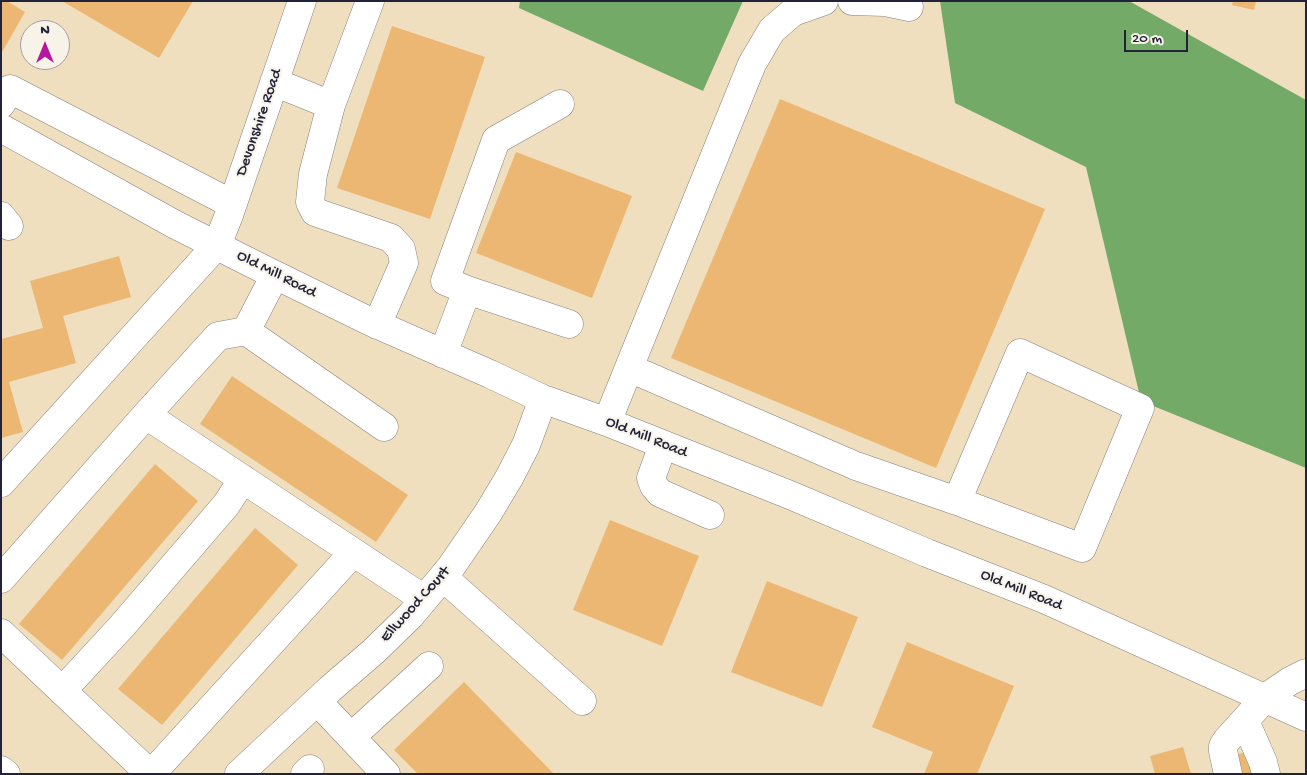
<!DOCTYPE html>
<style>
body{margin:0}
#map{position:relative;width:1307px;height:775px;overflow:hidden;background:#efdfbf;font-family:"Gochi Hand",sans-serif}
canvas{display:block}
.frame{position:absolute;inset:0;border:2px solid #22223b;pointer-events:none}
.north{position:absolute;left:20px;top:20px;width:50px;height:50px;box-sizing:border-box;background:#f7f3e8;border:1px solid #a29fa3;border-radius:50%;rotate:0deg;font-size:14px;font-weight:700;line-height:20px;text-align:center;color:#22223b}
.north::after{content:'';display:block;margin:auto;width:18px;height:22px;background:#b5179e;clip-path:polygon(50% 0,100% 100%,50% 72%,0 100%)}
.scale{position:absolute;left:1124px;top:30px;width:64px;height:22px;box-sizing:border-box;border:2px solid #22223b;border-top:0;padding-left:6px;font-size:15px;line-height:18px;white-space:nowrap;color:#22223b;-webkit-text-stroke:4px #f7f3e8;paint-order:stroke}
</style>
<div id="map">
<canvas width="1307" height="775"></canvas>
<div class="frame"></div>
<div class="north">N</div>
<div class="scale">20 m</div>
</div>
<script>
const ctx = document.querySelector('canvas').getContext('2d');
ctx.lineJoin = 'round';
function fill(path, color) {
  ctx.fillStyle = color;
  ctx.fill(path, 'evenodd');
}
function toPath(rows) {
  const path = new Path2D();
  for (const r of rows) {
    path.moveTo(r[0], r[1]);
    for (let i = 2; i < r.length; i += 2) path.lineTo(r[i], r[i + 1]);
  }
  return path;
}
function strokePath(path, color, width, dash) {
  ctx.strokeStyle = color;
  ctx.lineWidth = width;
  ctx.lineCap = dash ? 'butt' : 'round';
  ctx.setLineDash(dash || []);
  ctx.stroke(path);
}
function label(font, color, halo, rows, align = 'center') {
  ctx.font = font + ' "Gochi Hand",sans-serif';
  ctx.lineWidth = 4;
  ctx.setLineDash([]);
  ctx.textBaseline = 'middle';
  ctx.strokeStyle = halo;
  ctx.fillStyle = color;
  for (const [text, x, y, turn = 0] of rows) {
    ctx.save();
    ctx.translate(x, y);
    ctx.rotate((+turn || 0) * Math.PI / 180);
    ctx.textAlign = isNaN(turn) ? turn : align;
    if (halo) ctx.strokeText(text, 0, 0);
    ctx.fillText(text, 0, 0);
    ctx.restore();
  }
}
fill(toPath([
 [520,1,743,1,703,91,519,8],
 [940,1,1129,1,1306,100,1306,468,1141,401,1086,167,955,103]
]), '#74aa68');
fill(toPath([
 [1,1,7,1,25,12,1,54],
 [62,1,193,1,159,58],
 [1233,1,1256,1,1254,10,1232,5],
 [392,26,485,57,430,219,337,188],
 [780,99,1045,209,936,468,671,358],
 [516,152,632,196,592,298,476,253],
 [119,256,131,297,63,316,76,363,9,382,23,432,1,438,1,339,43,328,30,281],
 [232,376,408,495,376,542,200,424],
 [155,464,198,501,62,660,19,624],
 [610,520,699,556,662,646,573,610],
 [255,528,298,565,162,725,118,689],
 [767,581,858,617,822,707,731,672],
 [907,642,1014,686,977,774,924,774,933,752,872,727],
 [464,682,554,774,418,774,394,750],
 [1183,747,1191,774,1155,774,1150,756],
 [1255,749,1263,774,1238,774,1233,756]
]), '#ecb773');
const minor = toPath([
 [852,1,885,2,909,7],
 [274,82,331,105,370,1],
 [1,104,10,89,232,204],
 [331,105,313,174,310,202,315,212,391,238,401,249,404,263,377,325],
 [1,128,174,224,257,266,369,321,490,374,543,399,607,422,790,495,927,553,1044,599,1306,717],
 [1,216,9,226],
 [467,290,569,324],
 [246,331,384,427],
 [443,354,467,290,445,281,496,140,560,104],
 [629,368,856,466,957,501,1082,548,1140,408,1020,353,957,501],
 [146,415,424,599],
 [607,422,752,64,772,30,793,12,824,1],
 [663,445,651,478,654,486,660,493,710,515],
 [1,483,217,245,229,215,302,1],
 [443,577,582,701],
 [1,579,146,415,218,336,246,331,275,275],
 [1,633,147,771,150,772,154,771,353,553],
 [62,691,122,626,226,505,243,479],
 [317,701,386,774],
 [1245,721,1263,762,1266,774],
 [351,737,429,666],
 [1,770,6,774],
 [239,774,330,689,374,651,411,615,451,567,488,513,509,478,526,445,543,399],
 [305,774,310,769],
 [1228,774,1223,751,1223,746,1227,740,1265,698,1290,681,1306,673]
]);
strokePath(minor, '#88807d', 29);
strokePath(minor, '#fff', 28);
label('16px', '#22223b', '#f7f3e8', [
 ["Devonshire Road",260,123,-71],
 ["Old Mill Road",276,275,27],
 ["Old Mill Road",646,438,22],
 ["Old Mill Road",1021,591,22],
 ["Ellwood Court",416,605,-48]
]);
</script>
